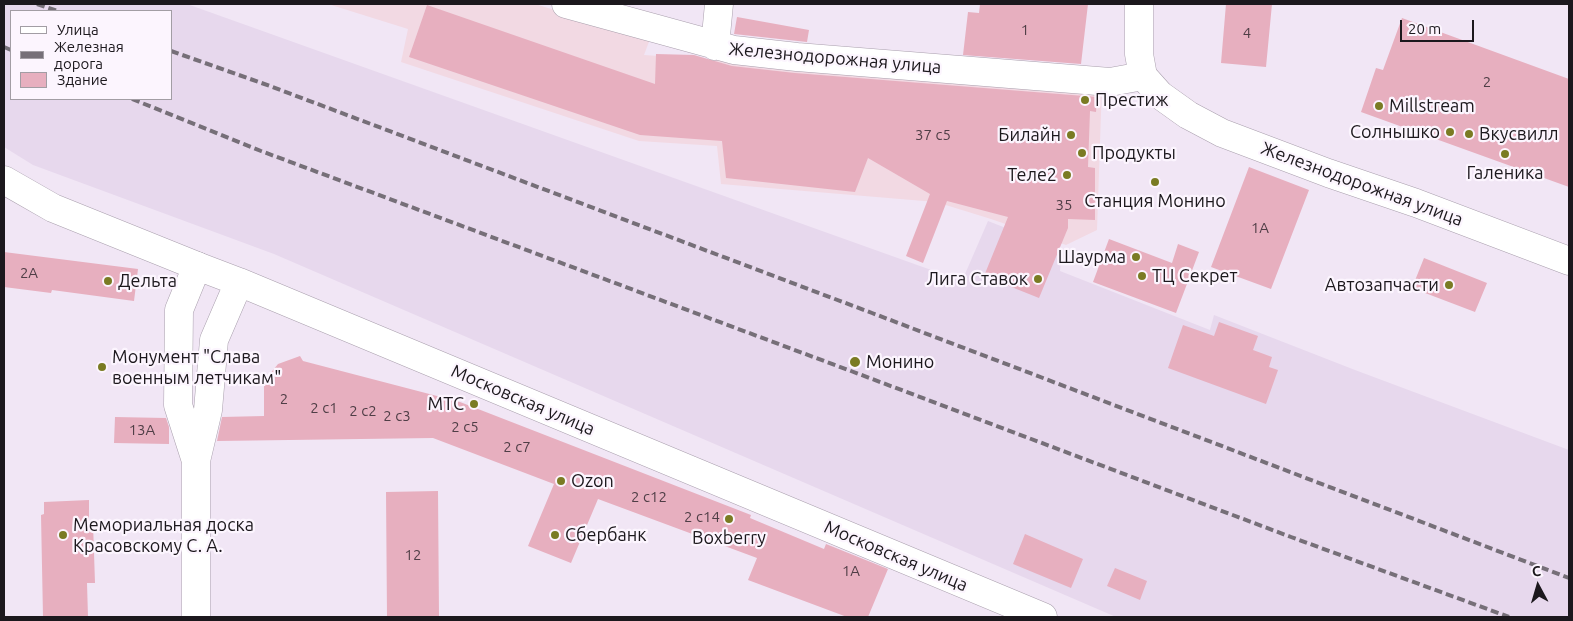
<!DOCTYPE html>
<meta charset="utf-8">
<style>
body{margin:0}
#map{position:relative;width:1573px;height:621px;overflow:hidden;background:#f1e6f5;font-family:Ubuntu,sans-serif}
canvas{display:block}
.frame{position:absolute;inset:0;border:5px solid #1c181d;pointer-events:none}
.legend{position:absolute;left:10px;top:10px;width:162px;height:90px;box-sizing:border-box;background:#fcf5fe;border:1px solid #a29da4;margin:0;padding:6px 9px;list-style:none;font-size:15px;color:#1c181d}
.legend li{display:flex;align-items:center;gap:10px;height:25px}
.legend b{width:25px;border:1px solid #a29da4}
.north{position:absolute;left:1513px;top:561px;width:50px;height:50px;-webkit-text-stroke:4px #fcf5fe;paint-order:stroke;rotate:354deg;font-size:14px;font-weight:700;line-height:20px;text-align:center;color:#1c181d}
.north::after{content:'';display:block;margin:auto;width:18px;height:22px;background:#1c181d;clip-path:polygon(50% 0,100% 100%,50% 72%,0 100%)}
.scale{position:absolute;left:1400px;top:20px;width:74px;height:22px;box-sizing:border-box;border:2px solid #1c181d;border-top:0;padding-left:6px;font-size:15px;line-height:18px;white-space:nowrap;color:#1c181d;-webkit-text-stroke:4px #fcf5fe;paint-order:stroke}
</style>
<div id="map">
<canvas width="1573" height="621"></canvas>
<div class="frame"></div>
<ul class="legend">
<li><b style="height:6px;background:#fff"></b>Улица</li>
<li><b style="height:6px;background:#766f78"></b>Железная дорога</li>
<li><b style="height:14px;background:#e7afbf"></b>Здание</li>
</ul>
<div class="north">С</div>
<div class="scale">20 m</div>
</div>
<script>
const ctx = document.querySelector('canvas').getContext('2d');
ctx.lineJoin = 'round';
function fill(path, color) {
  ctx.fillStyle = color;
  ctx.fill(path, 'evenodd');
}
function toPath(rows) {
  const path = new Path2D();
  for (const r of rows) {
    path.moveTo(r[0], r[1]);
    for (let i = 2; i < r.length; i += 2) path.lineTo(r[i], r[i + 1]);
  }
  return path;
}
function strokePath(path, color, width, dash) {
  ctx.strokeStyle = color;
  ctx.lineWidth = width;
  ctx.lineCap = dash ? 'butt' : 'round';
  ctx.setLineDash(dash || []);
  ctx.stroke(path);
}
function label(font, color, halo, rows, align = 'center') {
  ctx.font = font + ' Ubuntu,sans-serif';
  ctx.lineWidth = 4.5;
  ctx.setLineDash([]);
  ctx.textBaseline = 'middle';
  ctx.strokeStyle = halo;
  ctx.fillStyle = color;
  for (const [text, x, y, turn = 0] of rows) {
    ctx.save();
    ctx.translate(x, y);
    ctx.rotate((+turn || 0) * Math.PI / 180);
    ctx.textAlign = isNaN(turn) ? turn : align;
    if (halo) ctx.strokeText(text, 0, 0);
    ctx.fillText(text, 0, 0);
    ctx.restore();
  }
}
fill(toPath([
 [328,4,535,4,650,39,644,55,1102,85,1097,230,1066,245,991,219,936,202,721,184,717,146,639,141,401,62,408,29]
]), '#f2d9e3');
fill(toPath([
 [4,4,187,4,962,281,988,221,1062,250,1060,271,1210,330,1214,315,1355,370,1569,450,1569,617,1116,617,274,254,33,165,4,147],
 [11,11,171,11,171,99,11,99]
]), '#e7d8ed');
fill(toPath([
 [980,4,1088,4,1081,64,963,55,968,12,979,13],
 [1226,4,1272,4,1266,67,1221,63],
 [427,5,655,84,656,54,694,55,732,66,795,73,1097,97,1096,112,1090,111,1088,167,1095,168,1095,220,1068,219,1068,228,1039,298,984,276,1008,217,947,201,923,263,906,256,930,194,868,158,855,192,726,178,722,141,640,135,409,57],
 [737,17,809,30,807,42,734,34],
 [1402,18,1569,79,1569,187,1361,112,1376,68,1383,70],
 [1249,167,1309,190,1271,289,1211,267],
 [1109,239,1172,263,1178,244,1199,252,1176,313,1093,282],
 [4,252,138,269,134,301,52,290,51,293,4,287],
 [1424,258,1487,283,1475,312,1412,288],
 [1219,322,1258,336,1253,350,1272,357,1269,367,1278,370,1266,404,1168,368,1183,325,1214,336],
 [300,356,303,361,460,402,751,515,750,518,824,549,826,544,888,569,868,617,847,617,748,580,757,558,598,499,571,563,528,546,554,484,433,438,217,441,222,417,264,416,264,381,278,364],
 [115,417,166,418,169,427,169,444,114,443],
 [438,491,439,617,387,617,386,492],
 [89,500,89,523,93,523,95,583,87,583,88,617,43,617,41,515,44,514,44,502],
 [1025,534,1083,559,1071,588,1013,564],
 [1115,568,1147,581,1140,600,1107,586]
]), '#e7afbf');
const street = toPath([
 [566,4,734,50,797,57,1110,82,1143,76],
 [715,46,719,4],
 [4,180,53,208,197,266]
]);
const secondary = toPath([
 [1139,4,1139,54,1143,76,1160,95,1188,115,1222,133,1328,173,1416,203,1569,261],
 [196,461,178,405,179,310,197,266,239,282,1043,617],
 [196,617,196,461,208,410,214,340,239,282]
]);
strokePath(street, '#a99fad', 29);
strokePath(secondary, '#a99fad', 29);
strokePath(street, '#fff', 28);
strokePath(secondary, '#fff', 28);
strokePath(toPath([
 [37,4,58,11],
 [4,47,11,50],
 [171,51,270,86,872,313,1569,578],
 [132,99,261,151,851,371,1291,537,1509,617]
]), '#766f78', 4, [8, 4]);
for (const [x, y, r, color] of [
 [1085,100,5,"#7a7b23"],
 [1379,106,5,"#7a7b23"],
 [1450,132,5,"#7a7b23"],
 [1469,134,5,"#7a7b23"],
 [1071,135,5,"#7a7b23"],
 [1082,153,5,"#7a7b23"],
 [1505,154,5,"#7a7b23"],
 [1067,175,5,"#7a7b23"],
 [1155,182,5,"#7a7b23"],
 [1136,257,5,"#7a7b23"],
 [1142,276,5,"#7a7b23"],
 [1038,279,5,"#7a7b23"],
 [108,281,5,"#7a7b23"],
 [1449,285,5,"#7a7b23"],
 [855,362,6,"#7a7b23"],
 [102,367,5,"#7a7b23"],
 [474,404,5,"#7a7b23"],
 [561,481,5,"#7a7b23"],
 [729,519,5,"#7a7b23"],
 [63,535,5,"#7a7b23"],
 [555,535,5,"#7a7b23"]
]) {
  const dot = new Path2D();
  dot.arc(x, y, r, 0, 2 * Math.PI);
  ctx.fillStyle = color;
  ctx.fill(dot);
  strokePath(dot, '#fcf5fe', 2);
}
label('15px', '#4f3e46', null, [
 ["1",1025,30],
 ["4",1247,33],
 ["2",1487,82],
 ["37 с5",933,135],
 ["35",1064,205],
 ["1А",1260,228],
 ["2А",29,273],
 ["2",284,399],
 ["2 с1",324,408],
 ["2 с2",363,411],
 ["2 с3",397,416],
 ["2 с5",465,427],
 ["13А",142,430],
 ["2 с7",517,447],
 ["2 с12",649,497],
 ["2 с14",702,517],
 ["12",413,555],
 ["1А",851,571]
]);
label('18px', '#1c181d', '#fcf5fe', [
 ["Железнодорожная улица",835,58,5],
 ["Железнодорожная улица",1362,184,20],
 ["Московская улица",523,400,23],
 ["Московская улица",896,556,23]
]);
label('18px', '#1c181d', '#fcf5fe', [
 ["Престиж",1095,100],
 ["Millstream",1389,106],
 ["Солнышко",1440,132,"right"],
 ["Вкусвилл",1479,134],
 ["Билайн",1061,135,"right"],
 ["Продукты",1092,153],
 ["Галеника",1505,173,"center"],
 ["Теле2",1057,175,"right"],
 ["Станция Монино",1155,201,"center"],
 ["Шаурма",1126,257,"right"],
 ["ТЦ Секрет",1152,276],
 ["Лига Ставок",1028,279,"right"],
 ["Дельта",118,281],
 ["Автозапчасти",1439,285,"right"],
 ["Монумент \"Слава",112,357],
 ["военным летчикам\"",112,378],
 ["Монино",866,362],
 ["МТС",464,404,"right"],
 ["Ozon",571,481],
 ["Мемориальная доска",73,525],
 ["Красовскому С. А.",73,546],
 ["Сбербанк",565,535],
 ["Boxberry",729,538,"center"]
], 'left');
</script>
